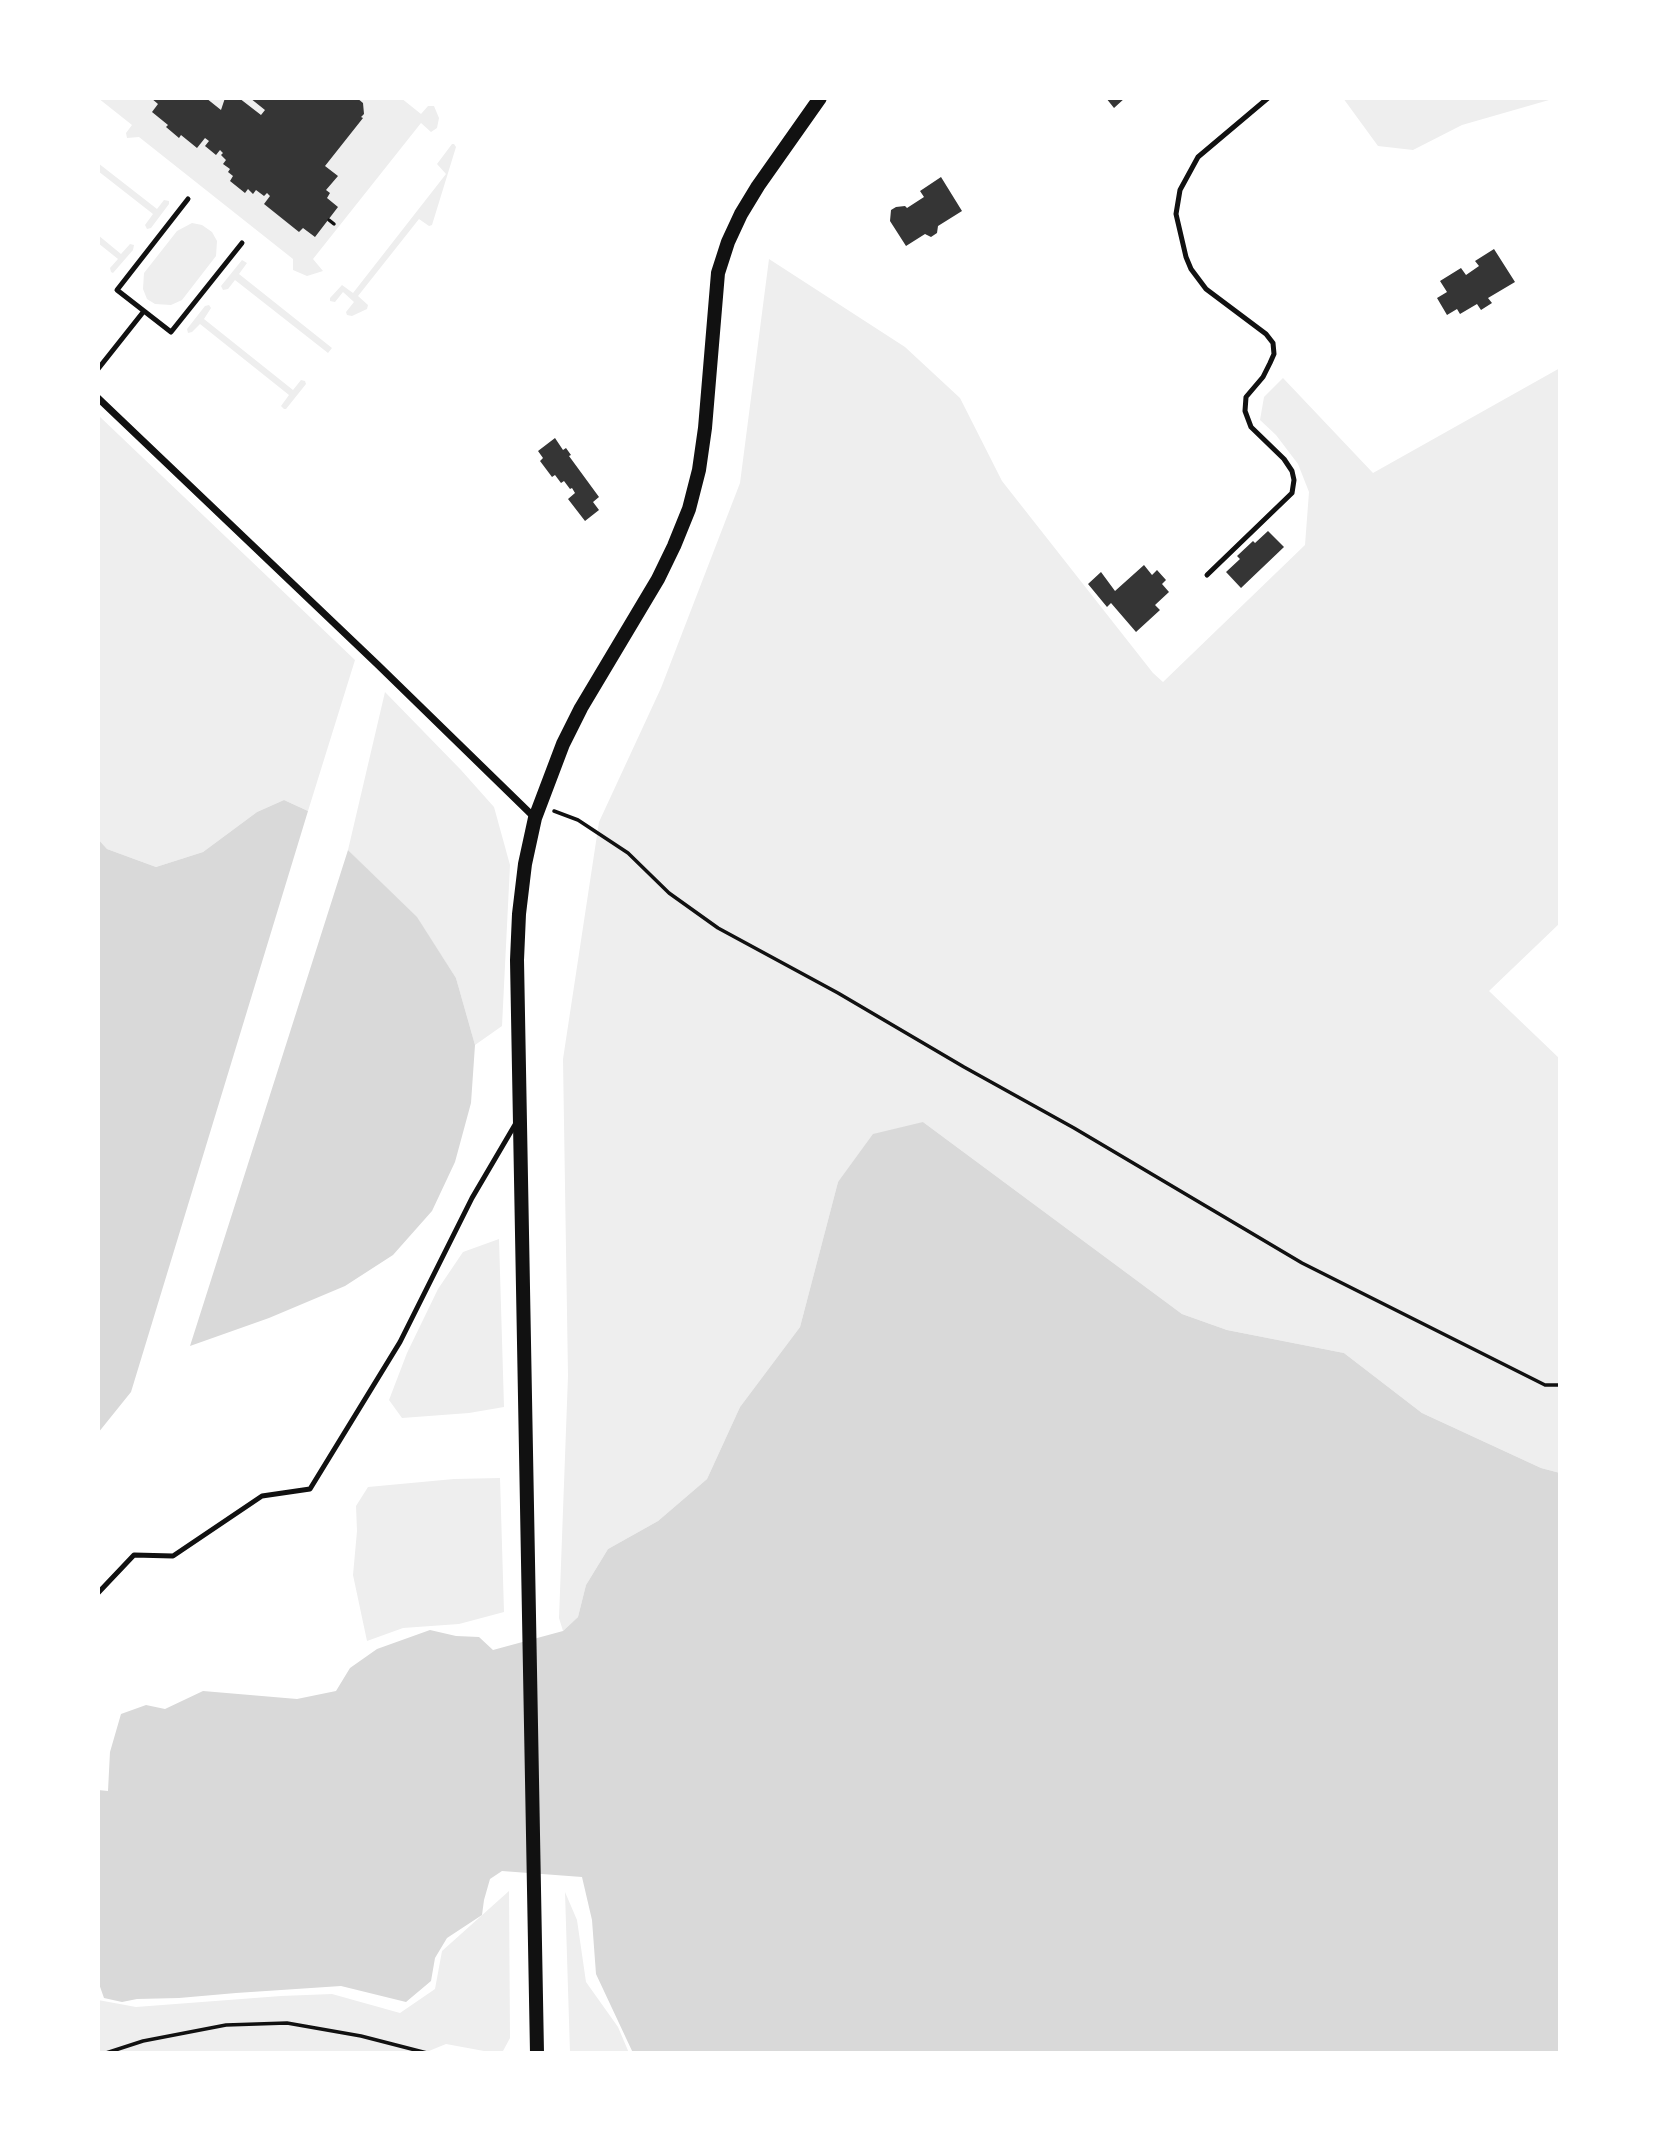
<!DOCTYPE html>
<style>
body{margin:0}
#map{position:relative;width:1658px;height:2151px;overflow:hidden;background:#fff;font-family:Jost,sans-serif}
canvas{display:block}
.frame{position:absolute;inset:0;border:100px solid #fff;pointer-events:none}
</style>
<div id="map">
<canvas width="1658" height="2151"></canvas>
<div class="frame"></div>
</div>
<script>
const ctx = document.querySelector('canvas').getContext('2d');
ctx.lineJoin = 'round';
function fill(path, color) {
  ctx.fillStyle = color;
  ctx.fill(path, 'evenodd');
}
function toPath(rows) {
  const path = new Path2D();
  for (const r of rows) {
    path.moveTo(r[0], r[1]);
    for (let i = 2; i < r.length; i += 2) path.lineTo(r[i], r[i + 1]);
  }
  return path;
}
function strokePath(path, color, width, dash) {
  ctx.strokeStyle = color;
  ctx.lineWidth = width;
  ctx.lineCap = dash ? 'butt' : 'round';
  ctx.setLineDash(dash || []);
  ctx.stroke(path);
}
fill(toPath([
 [98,98,401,98,421,114,428,106,434,106,439,118,437,128,431,132,421,123,313,259,323,271,307,276,293,270,293,259,139,137,127,138,126,133,132,125],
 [1343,98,1556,98,1462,125,1413,150,1378,146],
 [452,144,454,144,456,147,432,225,429,226,419,219,358,296,368,305,367,309,352,316,347,315,346,312,354,302,343,292,335,302,330,301,330,298,342,285,353,293,446,174,437,164],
 [98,163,157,209,164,200,169,201,169,204,151,228,147,229,145,225,153,214,98,171],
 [192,223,202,225,212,232,217,241,216,256,182,300,171,305,155,304,147,299,143,289,144,273,177,231],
 [98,235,121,254,130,244,134,245,133,250,113,273,111,272,110,268,118,259,98,243],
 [769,259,905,347,960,398,1002,481,1153,673,1163,682,1305,545,1309,492,1298,464,1276,435,1260,420,1264,397,1283,378,1373,473,1560,368,1560,923,1489,991,1560,1059,1560,1473,1541,1468,1422,1413,1344,1353,1227,1330,1182,1314,923,1122,838,1182,800,1327,740,1407,707,1479,658,1521,608,1549,586,1585,578,1617,563,1631,559,1618,568,1376,563,1059,599,822,661,688,740,483],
 [242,260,247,263,239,274,332,348,328,353,235,280,228,289,223,290,221,286],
 [209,305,211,308,204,319,293,390,301,380,305,381,306,384,286,409,284,409,281,406,289,395,200,324,192,332,188,333,187,329,205,306],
 [98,415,355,660,308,811,284,800,257,812,203,852,156,867,107,849,98,839],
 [385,692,461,770,494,807,510,865,502,1026,475,1045,456,978,417,918,348,850],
 [499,1239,504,1407,469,1413,402,1418,389,1400,407,1353,438,1289,463,1252],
 [500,1478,504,1612,459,1624,403,1628,367,1641,353,1575,357,1531,356,1506,368,1487,454,1479],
 [509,1891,510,2038,503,2051,484,2051,446,2044,424,2053,98,2053,98,2000,136,2007,281,1996,332,1994,400,2013,435,1989,442,1951],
 [565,1892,577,1920,586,1982,618,2027,629,2053,570,2053]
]), '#eee');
fill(toPath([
 [284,800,308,811,131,1392,98,1433,98,839,107,849,156,867,203,852,257,812],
 [348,850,417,917,456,978,475,1045,471,1103,455,1162,432,1211,393,1255,345,1286,269,1318,190,1346],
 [923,1122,1182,1314,1227,1330,1344,1353,1422,1413,1541,1468,1560,1473,1560,2053,633,2053,596,1974,592,1920,582,1877,502,1871,490,1879,484,1900,482,1915,447,1938,435,1958,431,1981,406,2002,341,1986,236,1993,179,1998,137,1999,122,2002,104,1998,98,1981,98,1790,108,1791,110,1752,121,1714,146,1705,165,1709,203,1691,297,1699,336,1691,350,1668,377,1649,430,1630,456,1636,479,1637,493,1650,563,1631,578,1617,586,1585,608,1549,658,1521,707,1479,740,1407,800,1327,838,1182,873,1134]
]), '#d9d9d9');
fill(toPath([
 [151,98,206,98,221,110,225,98,239,98,261,115,265,110,250,98,357,98,363,103,364,114,361,117,363,118,325,166,338,176,326,190,330,193,327,198,338,207,315,237,303,228,299,232,264,204,270,196,267,193,264,196,256,190,253,194,248,189,245,193,230,181,233,176,228,172,230,169,223,164,226,160,221,155,223,153,220,150,216,155,205,146,209,141,205,138,197,148,181,135,179,138,166,127,168,125,152,112,158,104],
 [1106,98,1125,98,1114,108],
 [941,177,962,211,938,226,937,233,931,237,925,234,906,246,890,221,891,210,896,207,905,206,907,208,924,197,920,191],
 [1494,249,1515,282,1488,298,1492,303,1481,310,1477,304,1460,314,1457,309,1447,315,1437,298,1447,292,1440,281,1461,268,1466,275,1479,266,1475,261],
 [555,438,563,450,566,448,571,455,569,456,599,497,593,502,599,510,585,521,568,499,575,493,572,488,570,489,564,481,561,483,555,475,552,477,540,461,543,458,538,451],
 [1268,531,1284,547,1241,588,1226,572,1240,559,1237,556,1253,541,1255,543],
 [1144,565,1152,575,1157,570,1166,580,1162,584,1169,592,1155,605,1160,610,1136,632,1111,603,1107,607,1088,584,1101,572,1115,591]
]), '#353535');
strokePath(toPath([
 [329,220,334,224],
 [554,811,578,820,628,853,669,893,718,928,838,993,964,1067,1074,1128,1302,1263,1545,1385,1560,1385],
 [106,2053,143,2041,226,2025,287,2023,361,2036,427,2053]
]), '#111', 3.5);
strokePath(toPath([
 [188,199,117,290,171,332,242,243],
 [98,369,144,311],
 [1207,575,1292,493,1294,480,1292,471,1284,459,1251,427,1245,411,1246,397,1263,377,1270,363,1274,354,1273,343,1266,334,1206,289,1191,269,1186,257,1176,214,1180,190,1198,157,1268,98],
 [98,1593,134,1555,173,1556,262,1496,310,1489,400,1342,472,1198,516,1123]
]), '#111', 5);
strokePath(toPath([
 [98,398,378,665,535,818]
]), '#111', 7);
strokePath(toPath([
 [537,2053,517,960,519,914,525,864,535,818,563,744,581,708,658,579,674,546,689,509,699,470,705,428,718,273,728,242,741,214,758,186,820,98]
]), '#111', 14);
</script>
